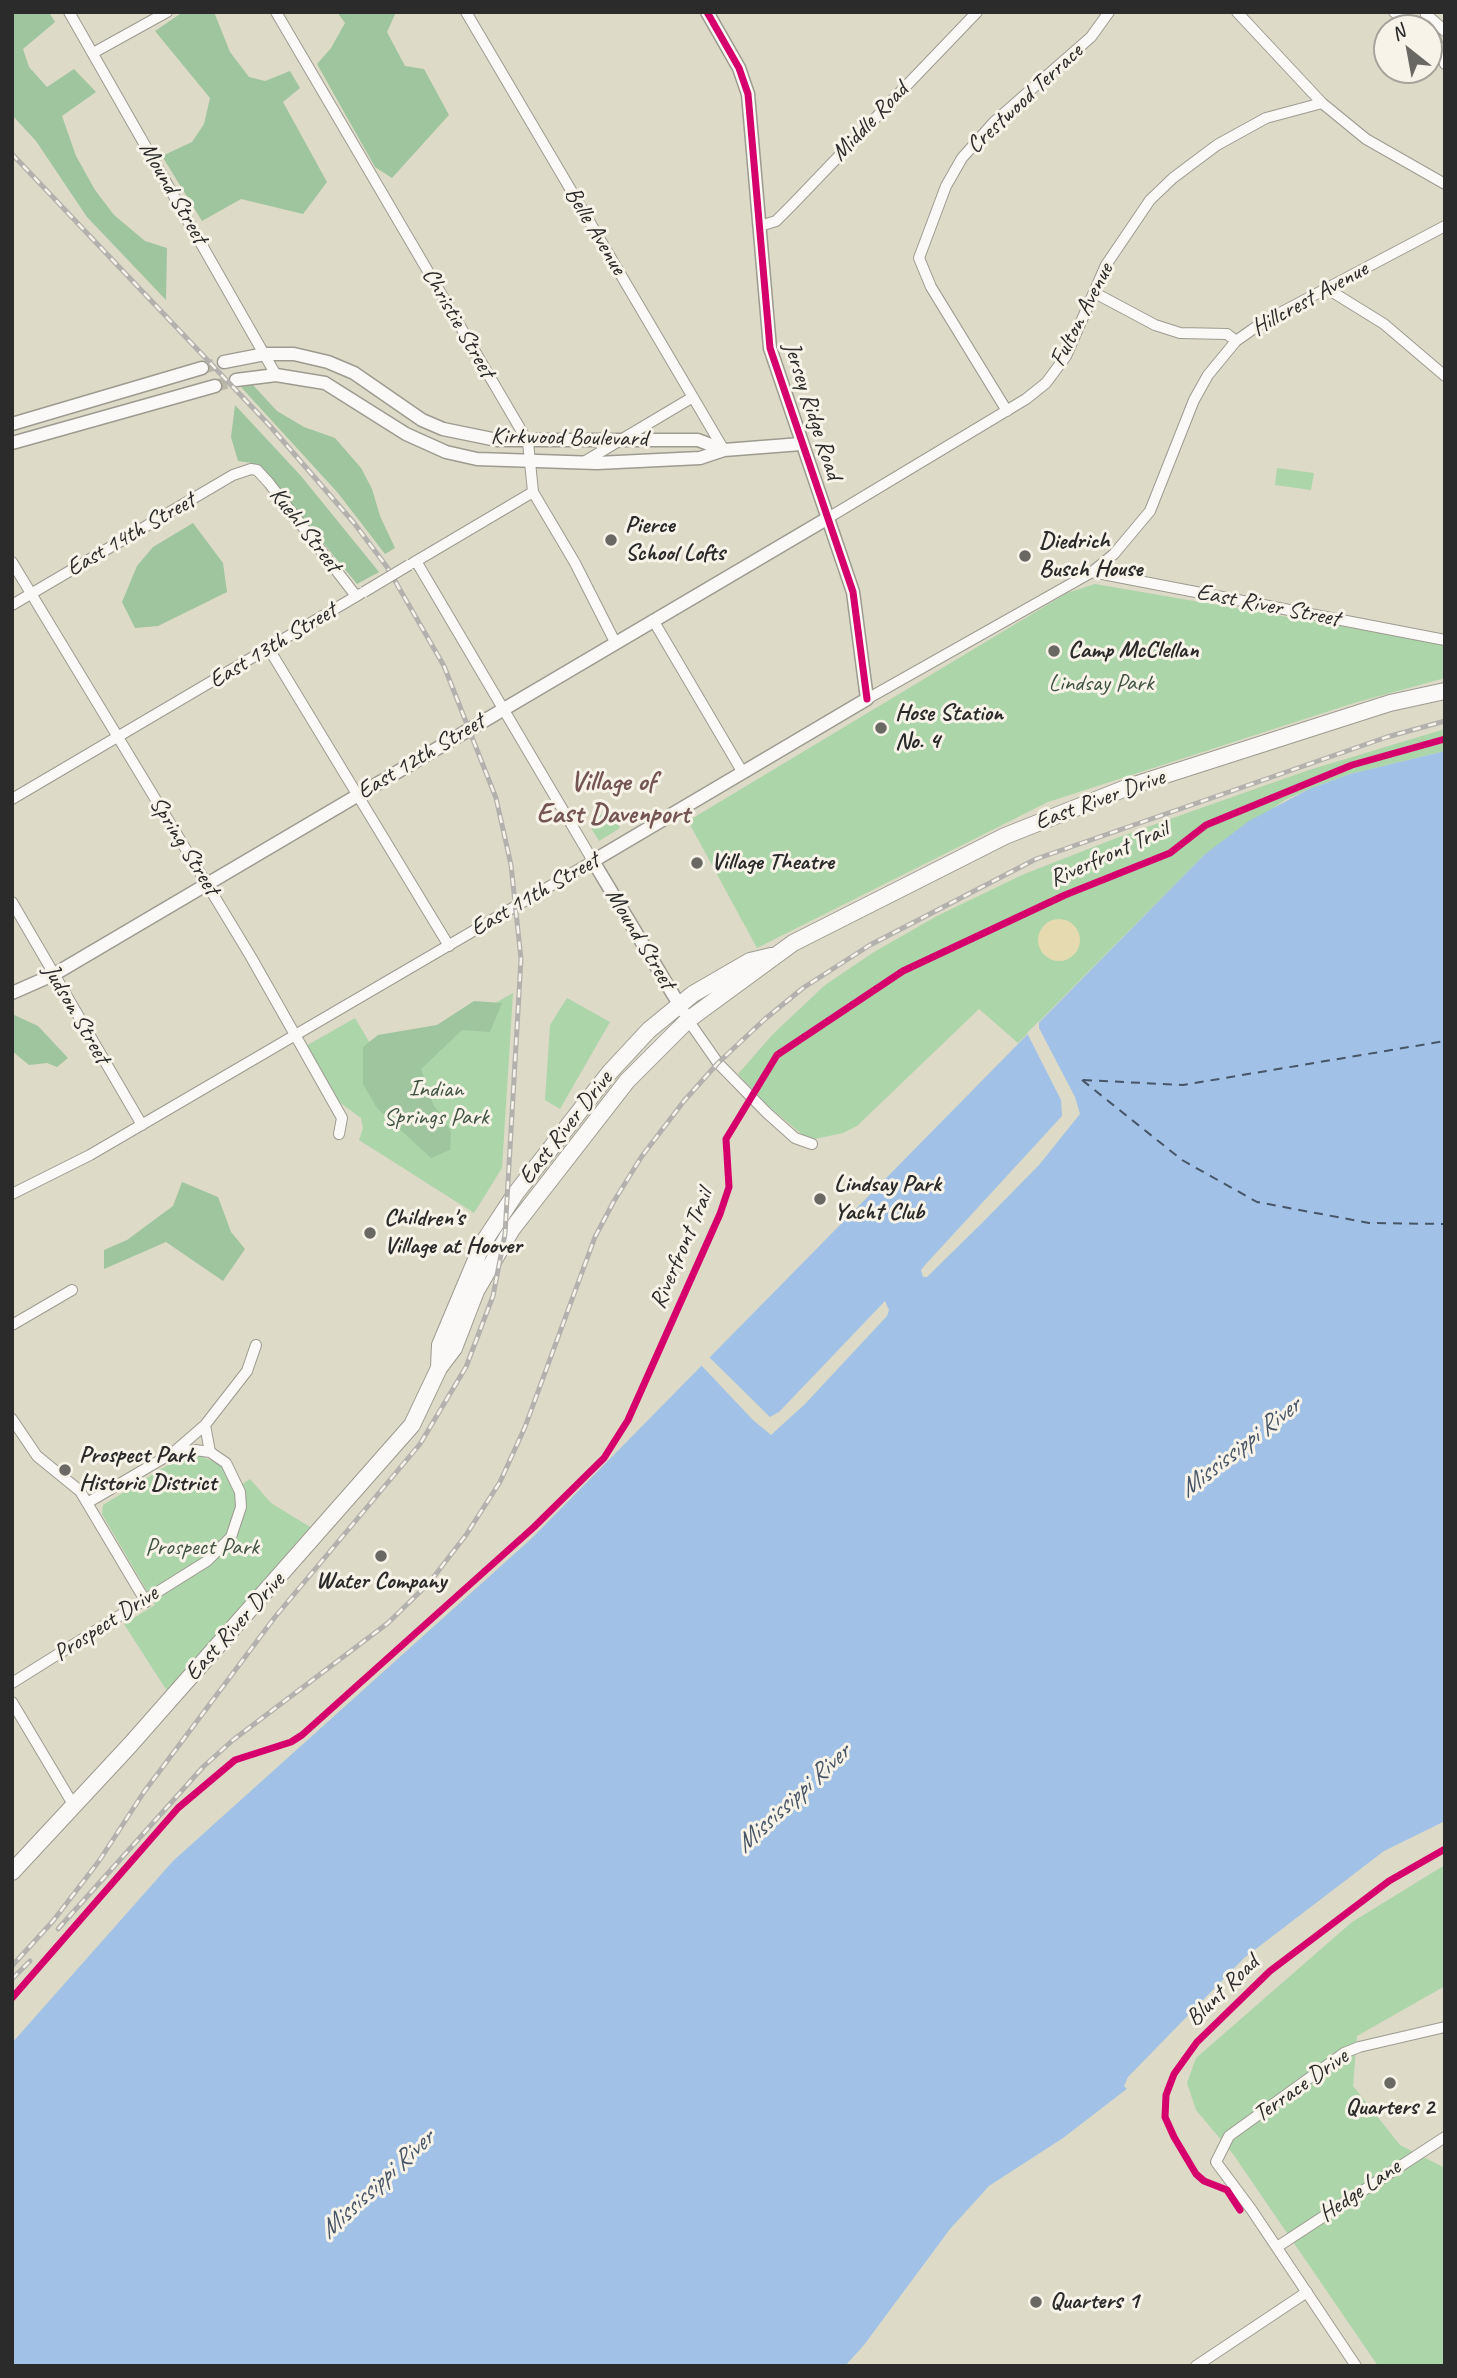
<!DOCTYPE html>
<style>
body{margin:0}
#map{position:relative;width:1457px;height:2378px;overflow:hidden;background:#dddac7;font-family:Caveat,sans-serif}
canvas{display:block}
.frame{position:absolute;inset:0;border:14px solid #2b2b2b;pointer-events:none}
.north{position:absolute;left:1373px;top:14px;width:70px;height:70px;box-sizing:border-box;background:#f7f3e8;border:2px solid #a5a39c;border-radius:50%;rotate:329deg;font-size:19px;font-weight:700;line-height:28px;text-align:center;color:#2b2b2b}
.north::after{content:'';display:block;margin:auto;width:24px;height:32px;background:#696862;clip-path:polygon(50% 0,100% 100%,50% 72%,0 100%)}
</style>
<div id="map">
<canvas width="1457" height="2378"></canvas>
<div class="frame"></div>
<div class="north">N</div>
</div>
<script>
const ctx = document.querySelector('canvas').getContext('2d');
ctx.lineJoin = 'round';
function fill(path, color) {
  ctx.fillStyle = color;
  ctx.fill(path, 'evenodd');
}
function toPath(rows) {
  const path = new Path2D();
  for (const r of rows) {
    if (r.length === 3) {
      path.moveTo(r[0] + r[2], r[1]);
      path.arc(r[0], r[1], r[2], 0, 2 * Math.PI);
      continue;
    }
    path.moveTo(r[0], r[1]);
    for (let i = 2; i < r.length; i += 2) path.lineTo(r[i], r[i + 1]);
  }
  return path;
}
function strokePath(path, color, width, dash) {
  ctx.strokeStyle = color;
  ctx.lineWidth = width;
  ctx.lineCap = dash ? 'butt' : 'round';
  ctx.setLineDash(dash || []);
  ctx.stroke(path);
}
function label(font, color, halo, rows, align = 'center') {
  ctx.font = font + ' Caveat,sans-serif';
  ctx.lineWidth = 6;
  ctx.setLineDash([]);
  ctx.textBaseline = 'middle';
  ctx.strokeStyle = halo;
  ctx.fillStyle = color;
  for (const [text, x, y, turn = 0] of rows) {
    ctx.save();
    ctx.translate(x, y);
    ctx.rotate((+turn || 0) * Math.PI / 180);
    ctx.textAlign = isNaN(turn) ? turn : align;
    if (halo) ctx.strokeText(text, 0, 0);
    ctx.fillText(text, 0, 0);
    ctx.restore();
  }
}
fill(toPath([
 [1277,468,1314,473,1311,490,1275,485],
 [1095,584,1445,644,1445,678,1354,703,1048,802,757,948,688,821,1067,593],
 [1445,729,1445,751,1350,774,1309,789,1285,800,1204,855,1018,1043,979,1009,857,1126,843,1133,815,1139,804,1136,767,1105,738,1074,773,1034,825,985,874,952,937,916,1022,875,1119,837,1309,770],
 [609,810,620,828,599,841,588,823],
 [513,993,502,1168,474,1213,359,1140,363,1128,361,1118,339,1102,306,1046,355,1018,371,1045,446,1031],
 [567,998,610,1022,560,1109,545,1100,550,1025],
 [197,1455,221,1464,235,1489,250,1479,271,1503,310,1527,167,1691,124,1624,155,1605,102,1514,103,1505,173,1462],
 [1445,1865,1445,1986,1357,2036,1353,2086,1400,2145,1445,2168,1445,2366,1378,2366,1233,2154,1196,2110,1187,2083,1196,2058,1352,1922]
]), '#acd5a9');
fill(toPath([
 [12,12,49,12,55,22,23,49,29,67,47,87,74,69,96,92,62,116,76,156,95,190,114,215,145,241,167,248,166,300,87,217,36,141,12,115],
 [183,12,214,12,230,52,249,77,265,81,290,71,300,88,283,102,327,182,303,214,241,199,202,221,162,156,192,142,204,124,210,98,155,31],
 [337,12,396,12,387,32,405,66,424,69,449,115,392,178,375,167,317,64,331,48,345,23],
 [253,385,277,411,304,427,335,438,361,468,372,489,380,516,395,548,385,554,338,493,241,387],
 [235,405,301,476,379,572,357,584,270,478,252,463,238,461,231,437],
 [193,523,223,563,227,592,158,626,135,628,122,602,137,566,153,547],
 [474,1001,502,1003,490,1032,462,1030,421,1069,433,1104,451,1131,450,1150,431,1158,377,1108,363,1084,363,1047,378,1035,437,1025],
 [12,1014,38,1026,68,1058,57,1067,47,1063,29,1065,12,1051],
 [182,1182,218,1197,231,1232,245,1249,223,1281,166,1242,104,1269,104,1250,127,1240,173,1206]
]), '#9ec59d');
fill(toPath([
 [1059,940,21]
]), '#e6dab0');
fill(toPath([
 [1445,751,1445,1829,1402,1847,1260,1950,1128,2088,1063,2138,989,2186,950,2229,864,2345,845,2366,12,2366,12,2043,173,1861,532,1538,1204,855,1249,821,1309,789,1350,774]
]), '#a1c2e6');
fill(toPath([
 [1039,1021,1039,1028,1075,1097,1080,1114,1039,1165,983,1222,927,1277,923,1277,921,1270,925,1265,1062,1116,1061,1100,1027,1033],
 [885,1301,889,1310,887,1316,805,1404,771,1435,753,1420,701,1365,709,1357,770,1417,779,1412],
 [1445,1821,1445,1832,1404,1850,1262,1953,1129,2091,1124,2086,1128,2077,1244,1958,1384,1851]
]), '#dddac7');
strokePath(toPath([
 [1082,1080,1182,1160,1257,1202,1369,1223,1445,1224],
 [1083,1080,1183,1085,1445,1041]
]), '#475567', 2, [9, 7]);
strokePath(toPath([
 [202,368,224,362],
 [215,386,236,380]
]), '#b9b7a8', 12, [12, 6]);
const minor = toPath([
 [69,12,276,375],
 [276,12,528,442,533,492,575,563,615,642],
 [466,12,724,450],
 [1237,12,1322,103,1366,139,1445,184],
 [1394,12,1418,28],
 [1425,12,1445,64],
 [1427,15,1445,31],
 [93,53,167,12],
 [760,226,776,221,792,205,977,12],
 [1326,288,1384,324,1445,376],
 [1095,293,1155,325,1180,333,1227,334,1236,341],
 [1007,411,931,287,919,258,946,186,962,158,994,122,1091,37,1109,12],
 [582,463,693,397],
 [828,518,1026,399,1046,383,1066,356,1106,265,1150,200,1173,178,1217,145,1266,118,1322,103],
 [12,562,251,957,342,1118,339,1134],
 [413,563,533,492],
 [1092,572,1445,640],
 [12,605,233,475,251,469,257,470,269,483,356,596],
 [653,620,743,773],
 [269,649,449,946],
 [867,699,1092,572,1114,554,1150,511,1194,400,1208,375,1236,341,1263,322,1445,226],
 [12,799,360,594],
 [12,902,142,1125],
 [688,1020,718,1063,767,1113,795,1138,812,1144],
 [12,1194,90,1155,593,861,416,561],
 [12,1325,72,1290],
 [12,1419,37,1456,80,1491,146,1602],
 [205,1425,210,1452],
 [175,1451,205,1425,247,1371,256,1345],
 [12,1683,207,1561,231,1537,241,1507,240,1492,226,1463,210,1452,195,1450,174,1452,87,1503],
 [12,1702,74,1806],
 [1277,2247,1445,2137],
 [1196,2366,1307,2292],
 [1356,2366,1251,2209,1216,2162,1229,2136,1344,2053,1359,2047,1445,2027]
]);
const tertiary = toPath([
 [224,362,265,354,294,354,328,362,354,373,422,420,443,429,497,440,698,440,724,450],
 [236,380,276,375,325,383,406,434,446,452,477,459,597,463,700,458,724,450,801,444],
 [12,424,202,368],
 [12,443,215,386],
 [12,993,53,975,828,518],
 [683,1011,593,861,867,699,853,592,770,348,748,94,739,68,707,12]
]);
const primary = toPath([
 [439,1367,440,1345,483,1243,516,1193,610,1072,649,1030,693,994,750,961,771,956],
 [12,1872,130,1745,412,1425,439,1368,454,1348,476,1291,512,1229,627,1081,688,1020,793,943,1005,836,1131,786,1390,703,1445,691]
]);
strokePath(minor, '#9d9b90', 12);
strokePath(tertiary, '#9d9b90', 15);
strokePath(primary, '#9d9b90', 18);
strokePath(minor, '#faf9f7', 10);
strokePath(tertiary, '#faf9f7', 12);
strokePath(primary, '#faf9f7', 16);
const rail = toPath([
 [12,154,270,426,354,523,387,567,444,666,496,798,511,865,521,959,505,1234,493,1296,466,1367,420,1444,275,1617,144,1792,99,1861,53,1921,12,1966],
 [58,1929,203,1767,233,1740,388,1623,429,1583,466,1535,500,1482,525,1427,595,1237,614,1201,642,1156,684,1101,718,1063,765,1019,803,988,870,945,1036,859,1387,737,1445,721],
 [12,1979,30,1961]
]);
strokePath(rail, '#b2b1ae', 5);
strokePath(rail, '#f7f3e8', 2.5, [8]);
const minorBridge = toPath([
 [364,592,409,565]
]);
strokePath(minorBridge, '#9d9b90', 12, []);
strokePath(minorBridge, '#faf9f7', 10);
strokePath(toPath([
 [707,12,739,68,748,94,770,348,853,592,867,699],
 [12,1998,178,1808,235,1760,291,1742,302,1735,534,1527,604,1458,628,1420,720,1214,729,1187,726,1139,777,1055,903,971,1065,895,1170,853,1206,825,1352,765,1445,739],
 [1240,2210,1227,2190,1204,2181,1196,2174,1174,2137,1165,2117,1166,2095,1174,2074,1197,2042,1270,1971,1389,1881,1445,1849]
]), '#d6006c', 7);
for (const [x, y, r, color] of [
 [611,540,7,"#696862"],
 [1025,556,7,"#696862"],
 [1054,651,7,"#696862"],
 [881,728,7,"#696862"],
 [697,863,7,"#696862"],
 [820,1199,7,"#696862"],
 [370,1233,7,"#696862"],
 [65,1470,7,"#696862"],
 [381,1556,7,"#696862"],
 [1390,2083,7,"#696862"],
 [1036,2302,7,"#696862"]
]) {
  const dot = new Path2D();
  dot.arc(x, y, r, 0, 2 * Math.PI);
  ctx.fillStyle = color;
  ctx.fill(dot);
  strokePath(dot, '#f7f3e8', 2.5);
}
label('24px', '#2b2b2b', '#f7f3e8', [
 ["Crestwood Terrace",1025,99,-43],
 ["Middle Road",870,122,-46],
 ["Mound Street",173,193,60],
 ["Belle Avenue",595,231,59],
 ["Hillcrest Avenue",1310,299,-29],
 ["Fulton Avenue",1082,315,-63],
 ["Christie Street",458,323,60],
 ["Jersey Ridge Road",812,411,72],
 ["Kirkwood Boulevard",569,438,1],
 ["Kuehl Street",305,530,52],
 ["East 14th Street",131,535,-30],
 ["East River Street",1268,606,11],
 ["East 13th Street",273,646,-31],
 ["East 12th Street",421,757,-31],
 ["East River Drive",1100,800,-20],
 ["Spring Street",184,846,58],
 ["Riverfront Trail",1109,855,-24],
 ["East 11th Street",535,895,-30],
 ["Mound Street",640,939,59],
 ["Judson Street",76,1014,60],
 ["East River Drive",566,1128,-52],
 ["Riverfront Trail",682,1249,-67],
 ["Prospect Drive",106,1624,-33],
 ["East River Drive",235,1627,-48],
 ["Blunt Road",1223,1991,-44],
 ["Terrace Drive",1301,2086,-35],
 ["Hedge Lane",1360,2191,-34]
]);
label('bold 24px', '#2b2b2b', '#f7f3e8', [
 ["Pierce",625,526],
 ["School Lofts",625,554],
 ["Diedrich",1039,542],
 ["Busch House",1039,570],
 ["Camp McClellan",1068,651],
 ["Hose Station",895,714],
 ["No. 4",895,742],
 ["Village Theatre",711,863],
 ["Lindsay Park",834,1185],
 ["Yacht Club",834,1213],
 ["Children's",384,1219],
 ["Village at Hoover",384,1247],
 ["Prospect Park",79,1456],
 ["Historic District",79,1484],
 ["Water Company",381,1582,"center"],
 ["Quarters 2",1390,2108,"center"],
 ["Quarters 1",1050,2302]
], 'left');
label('24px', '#415444', '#f7f3e8', [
 ["Lindsay Park",1101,684],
 ["Indian",436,1090],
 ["Springs Park",436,1118],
 ["Prospect Park",202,1548]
]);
label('italic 26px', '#475567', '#f7f3e8', [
 ["Mississippi River",1240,1448,-38],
 ["Mississippi River",793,1799,-43],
 ["Mississippi River",377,2185,-43]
]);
label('bold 28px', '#745554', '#f7f3e8', [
 ["Village of",613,783],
 ["East Davenport",613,815]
]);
</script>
